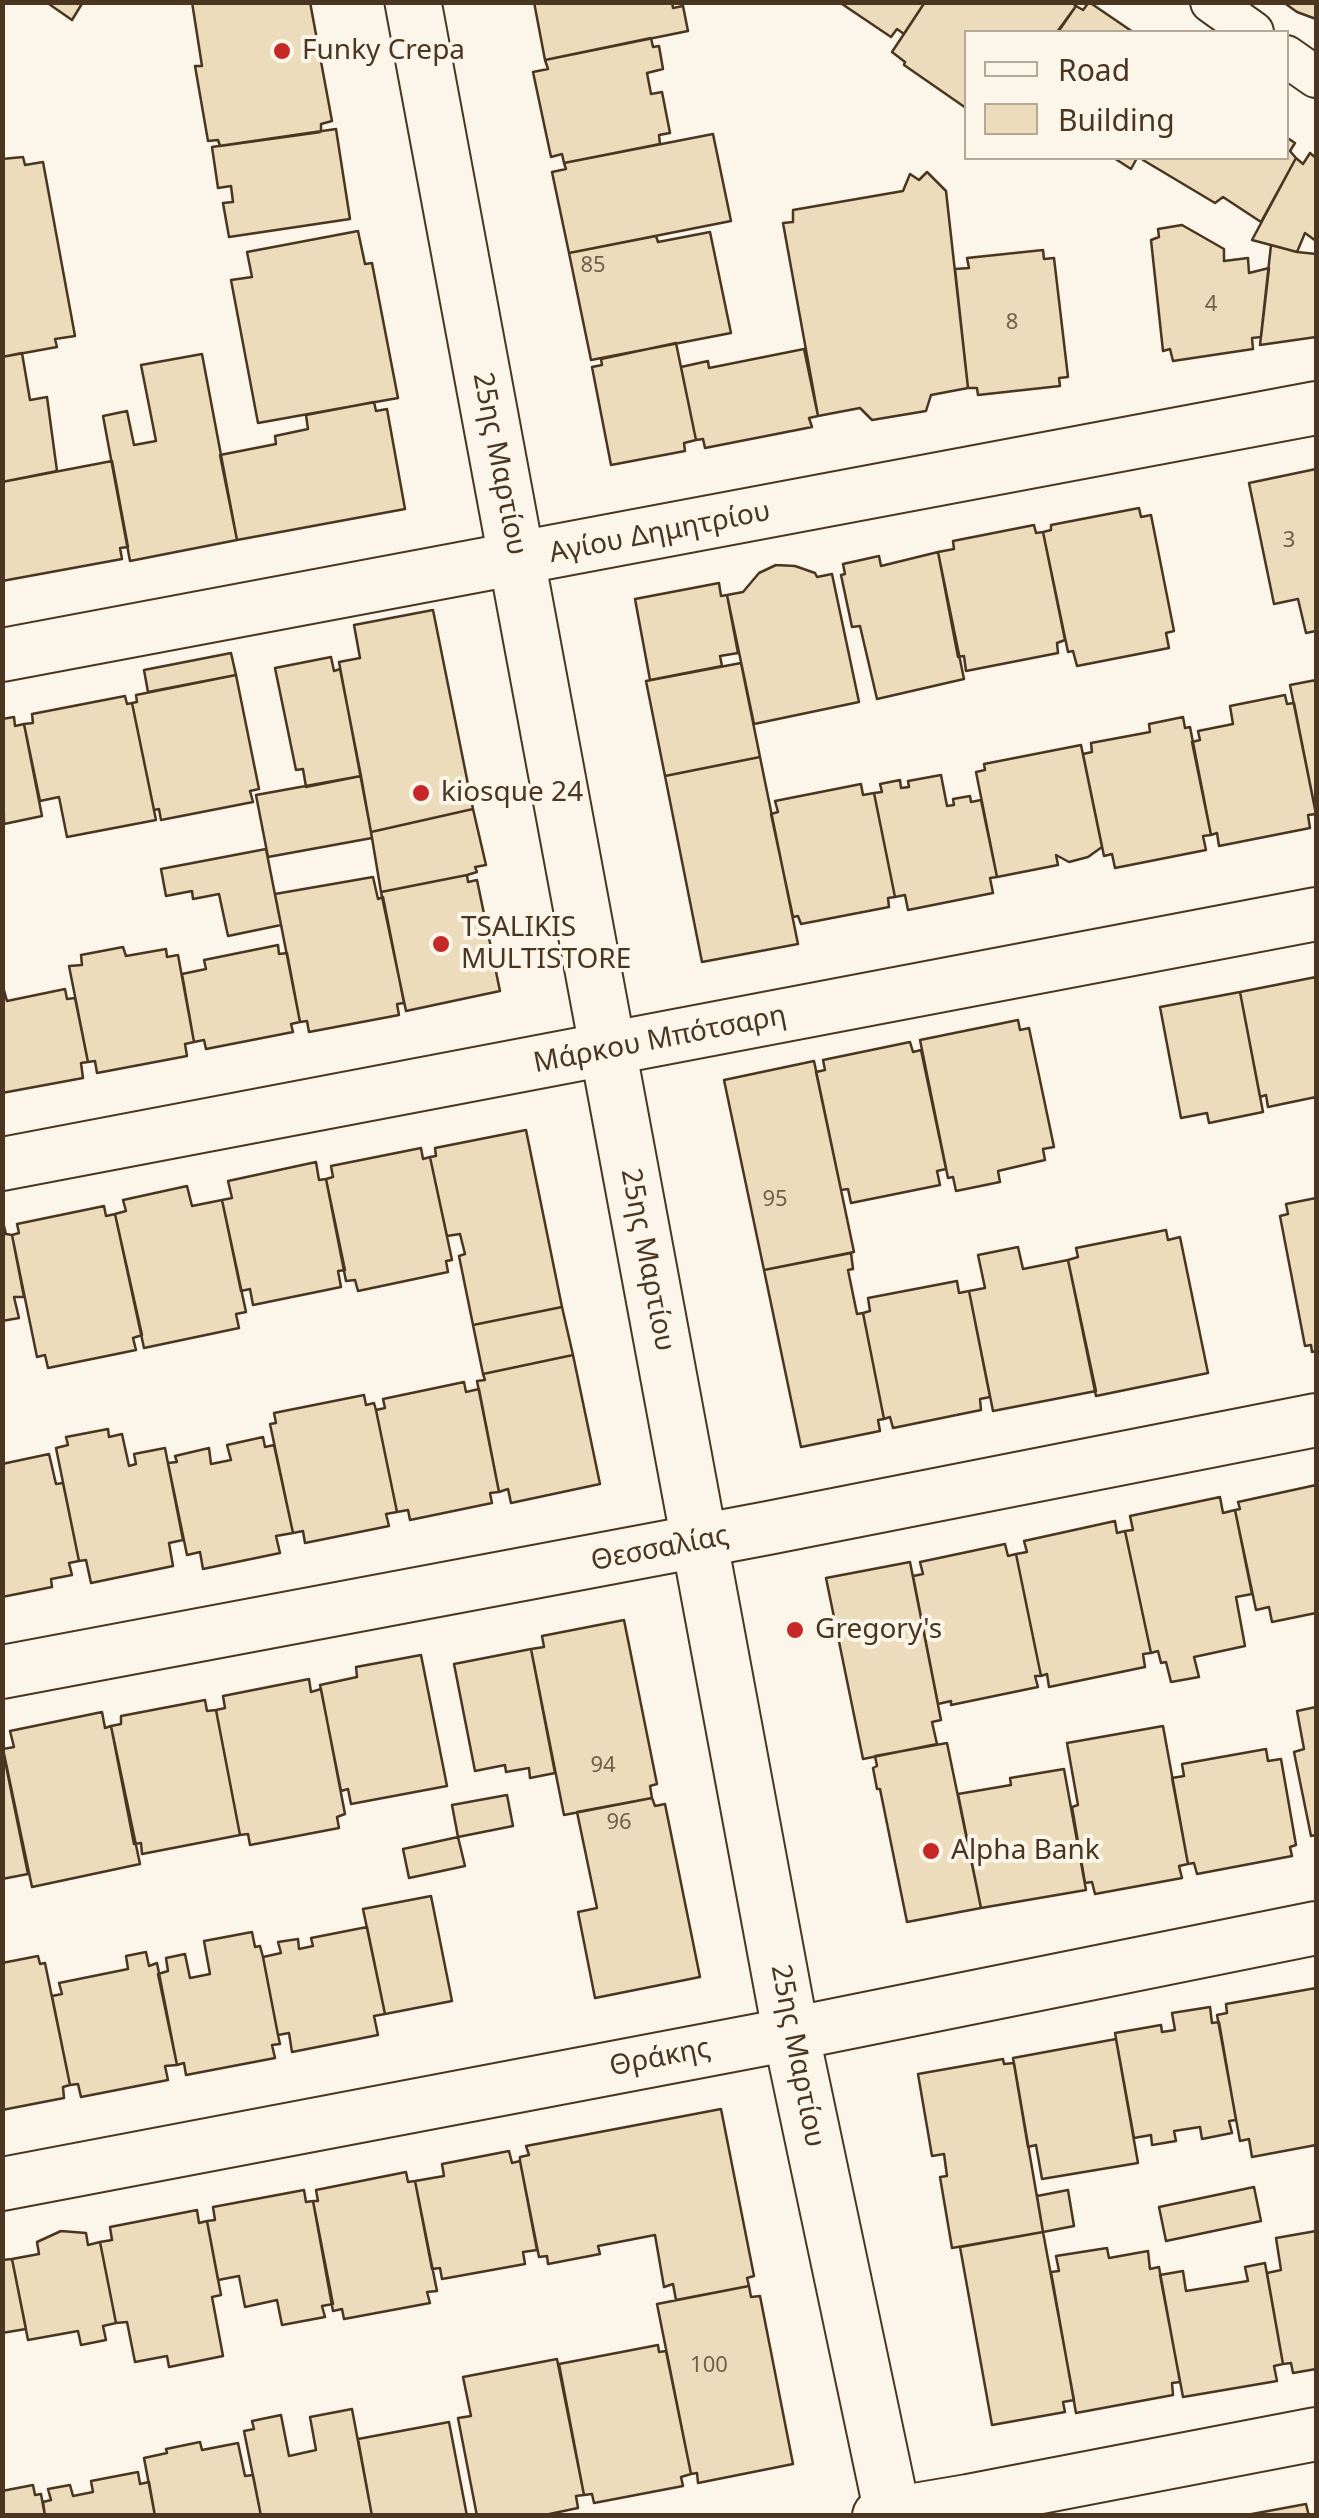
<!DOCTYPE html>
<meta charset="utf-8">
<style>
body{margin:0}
#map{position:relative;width:1319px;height:2518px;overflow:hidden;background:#fbf6e9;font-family:"Noto Sans",sans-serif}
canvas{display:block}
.frame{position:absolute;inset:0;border:5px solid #4a3520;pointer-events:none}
.legend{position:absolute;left:964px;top:30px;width:325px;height:130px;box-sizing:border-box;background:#fbf6e9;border:2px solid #b4a999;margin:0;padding:12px 18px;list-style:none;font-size:30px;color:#4a3520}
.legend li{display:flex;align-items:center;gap:20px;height:50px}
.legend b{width:50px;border:2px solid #b4a999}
</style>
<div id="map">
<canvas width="1319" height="2518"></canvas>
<div class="frame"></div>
<ul class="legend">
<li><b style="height:12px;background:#fbf6e9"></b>Road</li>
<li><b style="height:28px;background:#ecdcbc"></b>Building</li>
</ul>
</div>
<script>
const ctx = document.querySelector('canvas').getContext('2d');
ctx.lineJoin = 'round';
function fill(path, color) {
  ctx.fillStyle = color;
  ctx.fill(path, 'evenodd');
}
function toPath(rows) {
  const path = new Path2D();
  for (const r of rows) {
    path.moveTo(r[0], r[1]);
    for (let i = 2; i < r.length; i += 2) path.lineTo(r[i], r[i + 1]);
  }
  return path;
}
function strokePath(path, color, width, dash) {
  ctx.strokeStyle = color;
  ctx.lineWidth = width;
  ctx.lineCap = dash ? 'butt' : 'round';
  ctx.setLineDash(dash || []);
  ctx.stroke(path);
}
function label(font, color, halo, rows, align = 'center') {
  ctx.font = font + ' "Noto Sans",sans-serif';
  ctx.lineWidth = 8;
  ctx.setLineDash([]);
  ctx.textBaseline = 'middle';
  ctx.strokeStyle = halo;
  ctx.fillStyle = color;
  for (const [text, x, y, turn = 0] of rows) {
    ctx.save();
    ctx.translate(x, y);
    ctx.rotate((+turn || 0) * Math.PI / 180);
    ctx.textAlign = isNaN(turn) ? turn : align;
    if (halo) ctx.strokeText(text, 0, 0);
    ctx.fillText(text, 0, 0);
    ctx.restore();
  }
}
const building = toPath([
 [46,2,83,2,72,20,46,2],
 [192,2,310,2,332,121,321,124,321,132,220,146,218,140,208,141,195,66,202,66,192,2],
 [534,2,672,2,673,8,683,6,688,31,545,60,534,2],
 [839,2,925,2,904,34,897,29,891,37,839,2],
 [925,2,1071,2,1076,6,1057,32,966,32,966,108,904,65,905,62,892,52,925,2],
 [1089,2,1133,32,1058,32,1076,6,1083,10,1089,2],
 [1283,2,1316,2,1316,19,1297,12,1283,2],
 [651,38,653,47,659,46,663,69,647,73,651,94,662,92,670,133,659,135,660,144,564,163,562,154,551,157,533,72,548,69,545,60,651,38],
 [336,129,350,219,229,237,223,203,233,202,231,186,218,188,212,147,336,129],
 [713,134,731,221,569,253,552,172,566,169,564,163,713,134],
 [1286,137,1295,143,1290,151,1296,158,1261,222,1223,197,1215,203,1143,160,1144,158,1286,158,1286,137],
 [1310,153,1316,158,1316,241,1305,233,1297,252,1252,240,1296,158,1303,164,1310,153],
 [23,157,25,165,43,162,75,336,55,339,57,347,2,357,2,159,23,157],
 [1114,158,1137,158,1131,169,1114,158],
 [927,172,946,191,968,388,931,395,926,411,872,420,860,408,818,416,783,223,793,222,793,210,903,191,910,174,919,180,927,172],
 [1182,225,1224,249,1224,261,1248,258,1249,273,1269,268,1261,337,1252,338,1253,349,1173,361,1170,349,1163,351,1151,240,1159,237,1158,229,1182,225],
 [358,231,365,264,372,263,398,398,258,423,231,280,252,277,247,252,358,231],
 [710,232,731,333,591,360,569,253,656,236,658,242,710,232],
 [1271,245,1297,252,1316,254,1316,337,1260,345,1271,245],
 [1043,250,1044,259,1054,258,1068,377,1059,378,1060,386,978,395,977,388,968,388,955,269,969,268,967,258,1043,250],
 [676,343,696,440,684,443,685,451,611,465,592,367,602,365,601,359,676,343],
 [804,349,818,416,809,418,812,427,705,448,703,439,696,440,681,367,708,361,709,368,804,349],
 [22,353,30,400,47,397,57,471,2,482,2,357,22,353],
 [202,354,237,540,130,561,103,416,127,411,134,445,156,441,141,365,202,354],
 [374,402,376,411,387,409,405,509,237,540,220,455,276,444,275,436,308,429,306,415,374,402],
 [112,461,128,547,120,548,122,559,2,581,2,482,112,461],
 [1316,469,1316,631,1306,633,1298,599,1274,604,1249,483,1316,469],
 [1139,508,1141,517,1151,515,1174,631,1166,633,1169,648,1077,666,1073,651,1068,652,1043,532,1051,530,1051,525,1139,508],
 [1034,525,1036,533,1043,532,1065,640,1057,643,1058,653,966,671,964,656,958,657,938,552,954,549,953,541,1034,525],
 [938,552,964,679,877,699,860,626,852,627,841,575,845,574,843,564,879,556,881,566,938,552],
 [776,565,795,566,815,573,817,577,832,574,859,702,754,724,727,595,743,592,759,573,776,565],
 [719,583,721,596,727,595,738,653,720,656,722,666,650,680,635,599,719,583],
 [433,610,473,809,371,832,339,662,360,658,354,625,433,610],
 [231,653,236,675,148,692,144,670,231,653],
 [331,657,334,671,340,669,361,776,306,787,303,769,296,770,275,668,331,657],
 [741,663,760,757,665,776,646,681,741,663],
 [236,675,259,789,250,791,253,802,161,820,159,809,154,810,132,703,137,702,136,695,236,675],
 [1316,680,1316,814,1290,685,1316,680],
 [1285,695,1287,704,1294,703,1316,814,1308,815,1310,828,1219,846,1217,833,1211,835,1192,742,1200,740,1198,731,1233,724,1230,706,1285,695],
 [125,696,127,704,132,703,156,820,67,837,59,797,40,801,24,724,33,723,32,714,125,696],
 [14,717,15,726,24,724,42,816,4,824,2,719,14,717],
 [1183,717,1185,728,1190,727,1211,835,1203,836,1206,850,1115,868,1112,854,1104,856,1083,754,1092,752,1091,743,1150,732,1149,724,1183,717],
 [1081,745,1102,847,1088,857,1069,862,1056,855,1058,865,997,877,976,772,985,770,984,764,1081,745],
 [760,757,798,944,702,962,665,776,760,757],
 [941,775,947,806,954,805,953,799,970,796,971,802,981,800,997,877,990,878,993,893,908,910,905,895,895,897,874,793,882,792,880,784,900,780,901,788,909,787,908,781,941,775],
 [361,776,372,838,268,857,256,795,361,776],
 [861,784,863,795,874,793,895,897,888,898,889,907,801,924,798,916,793,917,771,814,778,812,775,801,861,784],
 [473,809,486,865,475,867,477,872,467,875,381,892,371,832,473,809],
 [266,849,281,925,228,936,219,894,193,899,192,891,166,896,161,869,266,849],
 [467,875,468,882,477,880,500,991,406,1011,381,892,467,875],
 [373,877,378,899,383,897,404,1003,397,1004,399,1015,309,1032,307,1021,300,1022,275,894,373,877],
 [278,945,279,954,287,953,300,1022,291,1024,293,1032,206,1049,204,1040,194,1042,182,974,206,969,204,960,278,945],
 [123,947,126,956,166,949,167,957,178,955,194,1042,185,1044,187,1056,97,1073,95,1061,88,1062,69,966,82,965,81,955,123,947],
 [1316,977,1316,1101,1316,1097,1268,1107,1266,1095,1260,1097,1240,992,1316,977],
 [2,983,7,1001,65,989,67,999,75,998,88,1062,81,1063,83,1078,2,1093,2,983],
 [1240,992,1263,1112,1209,1123,1207,1113,1181,1118,1160,1007,1240,992],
 [1018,1020,1020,1030,1029,1028,1054,1147,1043,1149,1045,1160,998,1171,1000,1182,956,1191,953,1177,948,1178,920,1040,1018,1020],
 [910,1042,913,1052,921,1050,946,1169,937,1171,940,1185,851,1203,848,1189,841,1190,816,1072,825,1070,823,1060,910,1042],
 [814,1061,854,1252,764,1270,724,1080,814,1061],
 [526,1130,562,1307,473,1325,459,1256,465,1254,460,1234,447,1236,430,1157,436,1156,435,1148,526,1130],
 [421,1148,423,1159,430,1157,452,1260,446,1261,448,1272,358,1291,355,1280,346,1281,326,1179,333,1177,331,1166,421,1148],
 [316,1162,319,1180,326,1179,345,1270,338,1271,341,1287,253,1305,250,1289,241,1291,222,1200,232,1198,228,1181,316,1162],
 [187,1186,192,1206,222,1200,246,1312,236,1314,239,1328,144,1348,115,1214,126,1211,123,1200,187,1186],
 [1316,1198,1316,1351,1312,1352,1311,1345,1305,1346,1280,1216,1288,1214,1286,1204,1316,1198],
 [104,1206,106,1216,115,1214,142,1335,133,1338,136,1350,48,1368,45,1355,37,1357,12,1235,19,1233,17,1224,104,1206],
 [3,1222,6,1234,12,1235,24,1297,14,1297,19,1318,2,1321,3,1222],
 [1166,1230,1168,1240,1180,1237,1208,1373,1096,1396,1068,1260,1078,1257,1076,1248,1166,1230],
 [1018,1247,1023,1269,1068,1260,1096,1391,993,1411,969,1291,985,1288,978,1255,1018,1247],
 [851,1253,853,1269,848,1270,857,1314,863,1313,884,1419,878,1420,880,1431,801,1447,764,1270,851,1253],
 [957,1281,959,1293,969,1291,990,1397,980,1399,981,1410,893,1428,890,1417,884,1419,863,1313,870,1311,868,1298,957,1281],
 [562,1307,573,1355,483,1374,473,1325,562,1307],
 [573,1355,600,1484,511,1503,508,1489,499,1492,477,1381,485,1380,483,1374,573,1355],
 [464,1382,466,1392,479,1389,499,1492,490,1493,492,1503,410,1520,408,1510,397,1512,376,1410,385,1408,383,1399,464,1382],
 [364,1395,366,1405,374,1403,376,1410,397,1512,386,1514,389,1526,305,1543,303,1531,293,1533,270,1424,276,1423,274,1413,364,1395],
 [108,1429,109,1437,122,1434,129,1466,136,1464,134,1454,165,1448,183,1540,169,1543,173,1566,91,1583,86,1560,79,1561,56,1448,68,1445,66,1437,108,1429],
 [263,1437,265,1447,274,1445,293,1533,276,1536,280,1553,203,1569,200,1552,187,1555,168,1463,177,1462,175,1456,209,1448,211,1464,231,1460,227,1445,263,1437],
 [49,1454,56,1484,63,1483,79,1561,69,1563,72,1575,51,1579,52,1587,2,1597,2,1464,49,1454],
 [1316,1485,1316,1613,1272,1622,1269,1607,1256,1610,1235,1510,1240,1509,1238,1502,1316,1485],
 [1220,1497,1223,1513,1235,1510,1252,1594,1236,1597,1245,1646,1194,1657,1199,1677,1171,1682,1166,1662,1161,1663,1158,1651,1151,1653,1125,1531,1133,1530,1130,1516,1220,1497],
 [1115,1521,1117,1533,1125,1531,1151,1653,1143,1654,1145,1667,1049,1687,1047,1674,1041,1676,1016,1554,1027,1552,1024,1541,1115,1521],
 [1005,1544,1008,1556,1016,1554,1041,1676,1035,1676,1038,1687,951,1705,951,1701,938,1704,913,1576,923,1574,920,1562,1005,1544],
 [910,1562,941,1720,932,1722,937,1744,863,1759,826,1578,910,1562],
 [624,1620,657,1784,650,1786,652,1798,564,1815,531,1649,544,1647,542,1636,624,1620],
 [531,1649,555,1773,530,1778,529,1768,506,1772,505,1765,475,1771,454,1664,531,1649],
 [421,1655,447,1786,351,1804,348,1789,341,1791,320,1685,357,1677,356,1667,421,1655],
 [309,1679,311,1692,321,1689,345,1814,337,1817,339,1828,250,1845,248,1834,240,1835,216,1710,225,1708,223,1696,309,1679],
 [205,1700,207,1711,216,1710,240,1835,142,1854,141,1843,134,1844,111,1726,121,1724,121,1716,205,1700],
 [1316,1707,1316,1835,1311,1836,1294,1752,1304,1749,1297,1711,1316,1707],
 [102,1712,105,1728,111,1726,140,1864,32,1887,3,1749,14,1747,10,1731,102,1712],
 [1163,1726,1188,1864,1179,1866,1182,1878,1095,1894,1092,1882,1085,1883,1072,1807,1078,1805,1067,1743,1163,1726],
 [947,1743,981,1908,907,1922,880,1789,877,1789,873,1768,877,1766,875,1756,947,1743],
 [1266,1749,1268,1761,1281,1759,1296,1845,1290,1847,1292,1856,1197,1874,1194,1863,1188,1864,1172,1778,1184,1776,1182,1764,1266,1749],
 [4,1756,28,1874,2,1879,2,1757,4,1756],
 [1064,1769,1086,1890,981,1908,958,1794,1011,1785,1010,1778,1064,1769],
 [507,1795,513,1826,458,1837,452,1805,507,1795],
 [652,1798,655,1806,665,1804,700,1977,595,1998,578,1912,597,1908,577,1812,652,1798],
 [458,1837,465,1866,409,1878,403,1849,458,1837],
 [431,1896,452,2001,385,2014,363,1909,431,1896],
 [367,1927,385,2014,374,2016,378,2035,292,2052,289,2033,278,2035,263,1957,281,1953,278,1942,298,1939,299,1949,313,1946,311,1938,367,1927],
 [252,1932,255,1947,260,1946,263,1957,278,2035,280,2044,272,2045,275,2058,186,2075,184,2063,177,2065,158,1974,168,1971,166,1958,185,1954,190,1978,210,1974,204,1941,252,1932],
 [146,1952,149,1966,157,1963,177,2065,165,2066,168,2080,81,2097,78,2084,70,2085,52,1996,62,1994,59,1983,128,1969,126,1956,146,1952],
 [38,1956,40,1964,45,1963,70,2085,63,2087,64,2098,2,2110,2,1963,38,1956],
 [1316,1988,1316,2145,1252,2157,1249,2139,1240,2141,1217,2015,1227,2013,1226,2004,1316,1988],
 [1210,2007,1212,2023,1219,2022,1236,2120,1229,2121,1232,2133,1202,2139,1200,2127,1174,2131,1176,2141,1152,2145,1151,2135,1134,2138,1115,2033,1161,2025,1162,2032,1175,2030,1172,2013,1210,2007],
 [1116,2039,1138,2163,1042,2179,1036,2145,1028,2147,1013,2058,1116,2039],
 [1003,2059,1004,2064,1014,2063,1043,2232,952,2248,940,2177,947,2176,944,2154,932,2156,918,2074,1003,2059],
 [721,2109,754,2276,747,2278,749,2286,676,2300,673,2284,664,2287,655,2235,598,2246,600,2254,548,2264,547,2256,539,2257,520,2161,520,2157,529,2155,526,2146,721,2109],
 [509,2151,512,2163,520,2161,537,2250,523,2252,525,2264,442,2279,440,2268,432,2269,415,2181,444,2176,442,2164,509,2151],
 [406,2172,408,2182,415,2181,437,2291,427,2292,430,2303,344,2319,342,2309,333,2311,313,2201,318,2201,316,2190,406,2172],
 [1254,2187,1261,2221,1166,2241,1159,2207,1254,2187],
 [304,2190,306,2202,313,2201,333,2304,322,2306,325,2317,282,2325,277,2300,245,2307,239,2276,218,2280,207,2221,215,2220,213,2207,304,2190],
 [1068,2190,1074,2226,1043,2232,1037,2196,1068,2190],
 [197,2210,199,2223,207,2221,221,2295,212,2297,223,2356,169,2367,167,2356,135,2362,127,2322,116,2323,100,2242,112,2240,110,2227,197,2210],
 [61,2231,86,2233,88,2245,100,2242,116,2323,103,2326,106,2340,81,2345,78,2331,28,2340,12,2259,39,2254,37,2242,61,2231],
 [1316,2231,1316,2369,1293,2373,1291,2363,1283,2364,1267,2273,1281,2270,1276,2238,1316,2231],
 [1043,2232,1074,2400,1063,2402,1065,2412,992,2425,960,2247,1043,2232],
 [1107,2248,1109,2258,1148,2251,1150,2269,1159,2267,1180,2382,1172,2383,1173,2395,1076,2413,1051,2272,1059,2271,1056,2256,1107,2248],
 [12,2259,26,2329,2,2333,2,2260,12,2259],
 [1265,2263,1283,2364,1274,2366,1277,2381,1183,2397,1160,2275,1183,2271,1186,2291,1248,2281,1245,2267,1265,2263],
 [749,2286,751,2297,760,2296,793,2464,698,2483,697,2473,691,2474,657,2304,749,2286],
 [658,2345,659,2352,666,2351,691,2474,681,2477,683,2486,594,2503,592,2494,584,2495,559,2364,658,2345],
 [557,2359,584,2495,576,2496,578,2508,540,2516,477,2516,458,2418,471,2416,463,2377,557,2359],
 [352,2409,372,2516,261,2516,244,2431,254,2429,252,2421,281,2415,289,2456,316,2450,310,2417,352,2409],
 [449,2422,467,2516,372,2516,358,2439,449,2422],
 [200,2442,202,2450,238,2443,245,2476,253,2475,261,2516,155,2516,144,2458,167,2453,166,2449,200,2442],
 [138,2472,140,2484,149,2482,155,2516,45,2516,43,2502,51,2500,48,2489,70,2485,73,2496,93,2492,91,2481,138,2472],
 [33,2485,35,2495,41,2494,45,2516,2,2516,2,2491,33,2485],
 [1306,2504,1309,2516,1241,2516,1306,2504]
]);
fill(building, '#ecdcbc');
strokePath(building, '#4a3520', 2.5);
const pedestrian = toPath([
 [1211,2,1253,32],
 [1286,56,1316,77]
]);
const minor = toPath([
 [2,655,1316,408],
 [2,1164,1316,914],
 [2,1672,768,1528,1316,1420],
 [2,2184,791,2034,1316,1928],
 [879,2516,968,2501,1316,2434]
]);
const secondary = toPath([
 [413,2,791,2034,893,2516]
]);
strokePath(pedestrian, '#4a3520', 44);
strokePath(minor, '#4a3520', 56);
strokePath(secondary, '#4a3520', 59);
strokePath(pedestrian, '#fbf6e9', 40);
strokePath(minor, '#fbf6e9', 52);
strokePath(secondary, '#fbf6e9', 55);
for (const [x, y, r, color] of [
 [282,51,10,"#c62828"],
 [421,793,10,"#c62828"],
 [441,944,10,"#c62828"],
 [795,1630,10,"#c62828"],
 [931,1851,10,"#c62828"]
]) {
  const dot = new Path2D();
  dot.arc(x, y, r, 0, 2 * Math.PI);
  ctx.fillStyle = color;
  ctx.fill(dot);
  strokePath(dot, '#fbf6e9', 4);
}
label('22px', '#725f47', null, [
 ["85",593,266],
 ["4",1211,305],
 ["8",1012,323],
 ["3",1289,541],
 ["95",775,1200],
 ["94",603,1766],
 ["96",619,1823],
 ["100",709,2366]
]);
label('28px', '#4a3520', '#fbf6e9', [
 ["Funky Crepa",302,51],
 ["kiosque 24",441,793],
 ["TSALIKIS",461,928],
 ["MULTISTORE",461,960],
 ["Gregory's",815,1630],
 ["Alpha Bank",951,1851]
], 'left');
label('28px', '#4a3520', '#fbf6e9', [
 ["25ης Μαρτίου",499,464,79],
 ["Αγίου Δημητρίου",660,533,-11],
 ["Μάρκου Μπότσαρη",660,1040,-11],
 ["25ης Μαρτίου",647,1260,79],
 ["Θεσσαλίας",660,1549,-11],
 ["25ης Μαρτίου",797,2056,79],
 ["Θράκης",660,2058,-11]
]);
</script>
